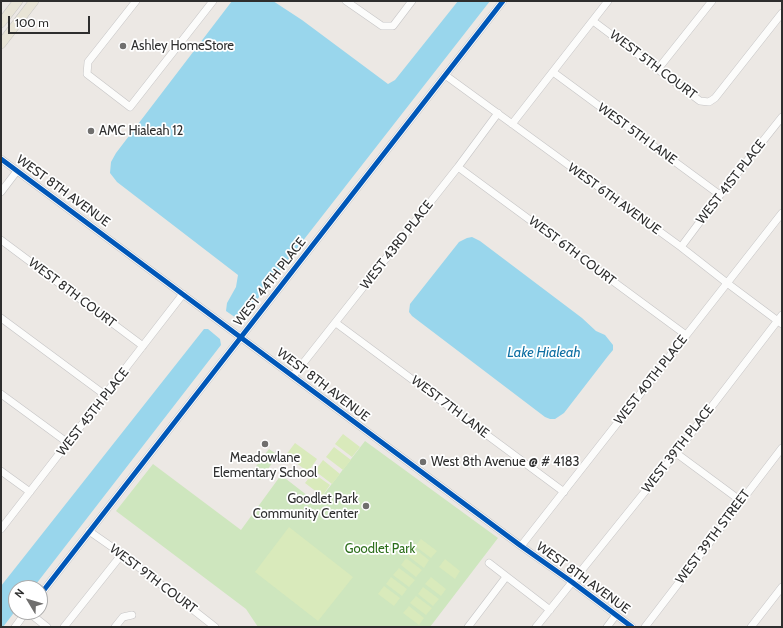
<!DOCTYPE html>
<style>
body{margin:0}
#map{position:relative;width:783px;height:628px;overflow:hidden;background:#ece8e4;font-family:Cabin,sans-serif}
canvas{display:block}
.frame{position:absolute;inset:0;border:2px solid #2e2e2e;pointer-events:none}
.north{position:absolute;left:8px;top:580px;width:40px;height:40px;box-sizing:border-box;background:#fff;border:1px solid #ababab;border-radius:50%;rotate:308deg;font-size:11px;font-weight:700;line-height:16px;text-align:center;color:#2e2e2e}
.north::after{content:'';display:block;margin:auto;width:14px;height:18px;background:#706f6e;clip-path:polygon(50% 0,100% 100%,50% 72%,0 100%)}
.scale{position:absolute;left:8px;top:16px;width:82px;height:18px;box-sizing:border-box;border:2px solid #2e2e2e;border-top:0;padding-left:5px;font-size:12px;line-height:14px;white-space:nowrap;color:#2e2e2e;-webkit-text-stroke:3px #fff;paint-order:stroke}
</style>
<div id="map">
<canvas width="783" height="628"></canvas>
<div class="frame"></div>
<div class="north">N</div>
<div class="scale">100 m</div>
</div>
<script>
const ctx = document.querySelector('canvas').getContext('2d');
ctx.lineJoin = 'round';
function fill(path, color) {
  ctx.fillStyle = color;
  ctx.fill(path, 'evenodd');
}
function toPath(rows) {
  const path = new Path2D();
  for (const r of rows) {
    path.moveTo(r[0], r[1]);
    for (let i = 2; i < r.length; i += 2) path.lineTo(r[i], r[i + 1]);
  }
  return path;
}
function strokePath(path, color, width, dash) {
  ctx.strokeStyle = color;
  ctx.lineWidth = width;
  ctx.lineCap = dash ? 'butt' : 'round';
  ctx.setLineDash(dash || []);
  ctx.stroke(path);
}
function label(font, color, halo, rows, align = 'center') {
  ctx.font = font + ' Cabin,sans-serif';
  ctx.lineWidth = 3.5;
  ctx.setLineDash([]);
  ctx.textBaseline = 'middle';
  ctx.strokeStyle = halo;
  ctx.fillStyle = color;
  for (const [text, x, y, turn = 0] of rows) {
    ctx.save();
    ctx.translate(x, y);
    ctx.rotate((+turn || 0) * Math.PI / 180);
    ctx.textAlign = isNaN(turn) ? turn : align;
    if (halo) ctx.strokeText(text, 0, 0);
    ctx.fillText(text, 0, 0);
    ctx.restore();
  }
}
fill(toPath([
 [365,441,498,538,430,627,258,627,246,609,116,511,153,464,241,530,281,475,317,503],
 [269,449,278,455,260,480,251,473]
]), '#cee6be');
fill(toPath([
 [343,434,360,447,352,457,335,444],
 [295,443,317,459,308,472,286,455],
 [334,447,351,460,343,470,326,457],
 [323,460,340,474,332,484,315,471],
 [313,473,330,485,322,496,305,483],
 [289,527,353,577,318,621,255,572],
 [421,539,437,551,431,558,415,546],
 [414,548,429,560,424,568,408,556],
 [406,558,422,570,416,577,401,565],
 [445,559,460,571,455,579,439,567],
 [399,568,415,580,409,587,393,575],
 [391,577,407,589,402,596,386,584],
 [431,577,446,589,441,596,425,584],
 [384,586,400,598,394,606,378,594],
 [423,587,439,599,433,606,418,594],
 [416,596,432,608,426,615,410,603],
 [409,606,424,618,419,625,403,613]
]), '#d9eabb');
fill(toPath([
 [232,1,273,1,302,20,388,84,395,80,458,1,490,1,245,315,239,320,226,311,227,303,236,287,238,275,117,182,110,173,111,162,116,153],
 [472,237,480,241,582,318,596,331,605,335,613,345,613,350,608,356,564,413,555,419,550,419,545,417,412,316,409,312,410,304,459,242,467,238],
 [204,329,208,329,220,339,221,345,33,588,16,588,16,610,3,627,1,627,1,586]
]), '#99d6ec');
const minor = toPath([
 [136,1,88,62,87,74,130,107,213,1],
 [346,1,382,26,393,26,412,1],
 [593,21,700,101,709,102,715,98,782,13],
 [658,69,712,1],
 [553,72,720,195],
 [445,75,681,247,727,283,782,324],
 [512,124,608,1],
 [1,159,521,546,572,582,632,627],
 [458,167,686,335],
 [1,192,17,171],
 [1,240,143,346],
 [681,247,720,195,782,117],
 [1,318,105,395],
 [336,323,564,492],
 [293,376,458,167,498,113],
 [1,394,68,443],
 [676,453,741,501],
 [1,471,30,492],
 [1,529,183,294],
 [89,531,122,554,215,627],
 [521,546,782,213],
 [489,563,550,610],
 [40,595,503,1],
 [28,612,47,627],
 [15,627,26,612],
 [64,627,122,554],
 [115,627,123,617,132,615],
 [468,627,506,577],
 [536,627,676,453,782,315],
 [607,627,616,615],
 [645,627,782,448],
 [751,627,782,587]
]);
const major = toPath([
 [1,23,18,1],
 [1,44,34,1]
]);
strokePath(minor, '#c5c4c5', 8);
strokePath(major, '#c6c5c4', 10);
strokePath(minor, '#fcfcfb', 7);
strokePath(major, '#e8e4d6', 9);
strokePath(toPath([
 [1,159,521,546,572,582,632,627],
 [40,595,503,1]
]), '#0057b8', 5);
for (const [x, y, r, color] of [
 [123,46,4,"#706f6e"],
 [91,131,4,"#706f6e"],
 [265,444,4,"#706f6e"],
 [423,462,4,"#706f6e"],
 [366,506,4,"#706f6e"]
]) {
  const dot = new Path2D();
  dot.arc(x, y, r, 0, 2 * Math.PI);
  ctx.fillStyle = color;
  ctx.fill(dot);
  strokePath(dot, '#fff', 1.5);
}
label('13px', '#2e2e2e', '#fff', [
 ["Ashley HomeStore",131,46],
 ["AMC Hialeah 12",99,131],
 ["Meadowlane",265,458,"center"],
 ["Elementary School",265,473,"center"],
 ["West 8th Avenue @ # 4183",431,462],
 ["Goodlet Park",358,499,"right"],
 ["Community Center",358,514,"right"]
], 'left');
label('13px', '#2e2e2e', '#fff', [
 ["WEST 5TH COURT",653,65,37],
 ["WEST 5TH LANE",637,134,36],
 ["WEST 41ST PLACE",731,182,-52],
 ["WEST 8TH AVENUE",63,191,36],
 ["WEST 6TH AVENUE",614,199,36],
 ["WEST 43RD PLACE",397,245,-52],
 ["WEST 6TH COURT",572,251,37],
 ["WEST 44TH PLACE",270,282,-52],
 ["WEST 8TH COURT",72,293,37],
 ["WEST 40TH PLACE",651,380,-52],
 ["WEST 8TH AVENUE",323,385,37],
 ["WEST 7TH LANE",450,407,37],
 ["WEST 45TH PLACE",93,412,-52],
 ["WEST 39TH PLACE",678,449,-52],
 ["WEST 39TH STREET",713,537,-53],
 ["WEST 8TH AVENUE",583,578,36],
 ["WEST 9TH COURT",153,579,37]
]);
label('13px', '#2c6e1b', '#fff', [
 ["Goodlet Park",380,549]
]);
label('italic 14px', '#0d6fa3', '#fff', [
 ["Lake Hialeah",544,353]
]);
</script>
